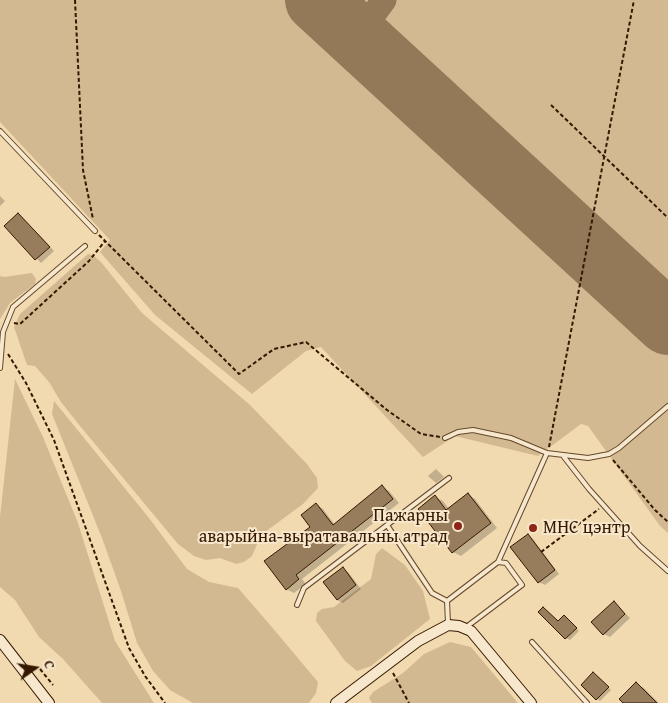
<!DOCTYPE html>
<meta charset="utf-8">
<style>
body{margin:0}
#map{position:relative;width:668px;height:703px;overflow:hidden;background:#f2dab0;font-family:"Gentium Book Plus",serif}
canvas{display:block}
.north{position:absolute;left:10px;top:643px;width:50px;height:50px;-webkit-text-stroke:4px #f7e7cc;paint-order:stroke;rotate:77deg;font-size:14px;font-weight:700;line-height:20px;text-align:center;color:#351800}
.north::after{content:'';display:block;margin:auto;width:18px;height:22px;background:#351800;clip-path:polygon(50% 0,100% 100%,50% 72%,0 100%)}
</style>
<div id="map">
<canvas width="668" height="703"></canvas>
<div class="north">С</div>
</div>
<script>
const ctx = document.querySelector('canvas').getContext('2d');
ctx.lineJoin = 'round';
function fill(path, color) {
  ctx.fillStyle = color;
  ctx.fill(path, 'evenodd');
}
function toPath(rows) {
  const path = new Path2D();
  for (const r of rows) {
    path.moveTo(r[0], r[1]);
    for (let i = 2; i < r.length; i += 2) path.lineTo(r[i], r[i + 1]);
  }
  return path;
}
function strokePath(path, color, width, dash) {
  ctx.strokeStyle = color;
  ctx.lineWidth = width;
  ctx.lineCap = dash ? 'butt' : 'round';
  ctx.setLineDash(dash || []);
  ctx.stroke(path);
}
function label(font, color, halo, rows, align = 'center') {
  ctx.font = font + ' "Gentium Book Plus",serif';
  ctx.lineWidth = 4;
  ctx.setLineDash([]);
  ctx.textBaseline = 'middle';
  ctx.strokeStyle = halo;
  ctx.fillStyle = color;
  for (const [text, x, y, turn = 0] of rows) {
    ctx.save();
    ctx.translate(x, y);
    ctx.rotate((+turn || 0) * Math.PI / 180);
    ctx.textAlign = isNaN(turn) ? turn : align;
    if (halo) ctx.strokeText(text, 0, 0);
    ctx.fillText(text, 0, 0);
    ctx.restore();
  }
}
fill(toPath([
 [0,0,668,0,668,533,660,526,588,426,581,424,538,456,455,436,423,457,321,347,306,351,252,394,155,315,100,252,110,240,0,122],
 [88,254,93,255,101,262,142,313,250,405,307,464,317,478,318,488,303,504,261,535,252,556,244,562,236,564,220,558,206,560,194,556,178,544,80,426,61,402,49,382,35,366,27,365,14,327,20,314],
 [32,273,36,279,35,284,10,303,0,319,0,276,4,277],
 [15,379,43,437,78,523,115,641,154,703,102,703,63,659,39,637,15,600,0,587,0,517],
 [54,401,149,518,187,569,209,582,238,588,271,626,318,682,316,693,309,703,193,703,170,690,153,671,137,643,121,591,102,538,52,414],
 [382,548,405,565,423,591,430,619,371,666,357,671,345,661,316,621,317,613,322,609,334,607,371,579,376,554],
 [450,642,471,647,518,703,372,703,369,698,373,692,403,673,424,654]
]), '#d2b992');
fill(toPath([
 [0,196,5,201,0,206],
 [19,214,54,251,41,263,5,226],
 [436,469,444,477,436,483,428,476],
 [382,487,389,491,399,503,302,579,306,584,294,593,286,589,312,528,316,504,323,509,335,525],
 [468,495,475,499,497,528,461,556,453,552,435,497,443,501,449,509],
 [528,535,533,539,559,574,545,585,539,582],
 [343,569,348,572,361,589,343,603,337,600],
 [614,602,630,618,610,637,604,634],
 [544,608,559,622,568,619,579,631,570,640,566,638,540,612],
 [597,676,611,690,600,701,597,699],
 [636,684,644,688,659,703,625,703]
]), '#0003');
strokePath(toPath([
 [349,29,370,19,384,0]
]), '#947958', 25);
strokePath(toPath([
 [317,0,668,323]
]), '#947958', 64);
const building = toPath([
 [18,213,50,247,35,260,4,226,18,213],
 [382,485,393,499,296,575,299,579,286,590,264,561,310,527,301,515,316,503,333,525,382,485],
 [468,493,491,523,452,553,418,509,435,495,446,510,468,493],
 [528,534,555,570,538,583,510,547,528,534],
 [343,567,356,585,337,600,323,582,343,567],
 [614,601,625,614,603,635,591,622,614,601],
 [543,607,558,621,564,615,577,628,565,639,538,612,543,607],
 [593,672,609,687,596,700,581,685,593,672],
 [636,682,657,703,623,703,619,699,636,682]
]);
fill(building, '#977d5c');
strokePath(building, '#351800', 1);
const lane = toPath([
 [0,131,95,231],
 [0,368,3,332,13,307,85,246],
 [445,438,458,432,473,430,511,438,547,453,588,458,609,454,619,448,668,406],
 [564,457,589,489,640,546,668,571],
 [387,525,432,593,447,601],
 [498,562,547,453],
 [297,605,304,588,449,478],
 [448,623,447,601,498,562,506,563,522,585,465,628],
 [532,642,587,703]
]);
const secondary = toPath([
 [0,640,49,703],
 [336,703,418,641,448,625,459,626,471,631,531,703]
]);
strokePath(lane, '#64482c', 6);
strokePath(secondary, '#351800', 12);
strokePath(toPath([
 [75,0,83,170,93,219],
 [551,105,668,218],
 [99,235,239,374,274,349,306,342,387,410,421,434,440,437],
 [14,323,20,324,89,261,105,241],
 [8,354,26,383,54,440,129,648,145,676,165,703],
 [549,447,634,0],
 [613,460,655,510,668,522],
 [541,552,599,509],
 [40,669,53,685],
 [393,673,409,703]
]), '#351800', 2, [4, 2.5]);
strokePath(lane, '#f7e7cc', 4);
strokePath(secondary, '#f7e7cc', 10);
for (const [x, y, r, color] of [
 [458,526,5,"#8f2418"],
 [533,528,5,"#8f2418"]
]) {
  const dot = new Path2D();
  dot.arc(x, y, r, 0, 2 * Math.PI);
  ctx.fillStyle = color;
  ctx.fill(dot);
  strokePath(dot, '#f7e7cc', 2);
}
label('18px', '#351800', '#f7e7cc', [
 ["Пажарны",448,516],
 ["аварыйна-выратавальны атрад",448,537],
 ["МНС цэнтр",543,528,"left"]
], 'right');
</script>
